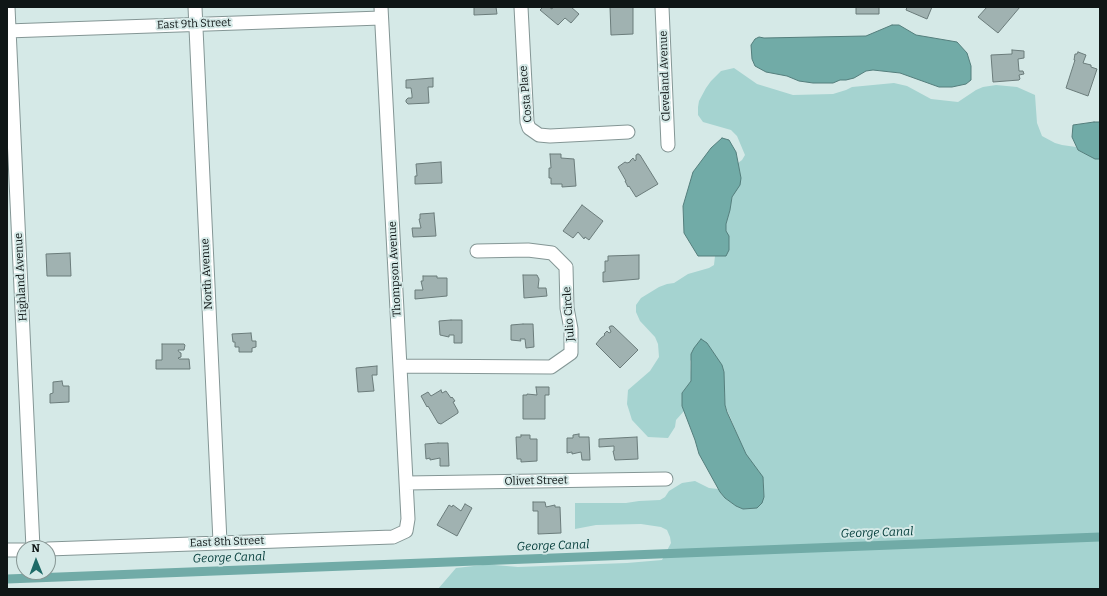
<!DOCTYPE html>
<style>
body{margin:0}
#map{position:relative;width:1107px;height:596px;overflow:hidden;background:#d5e9e7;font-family:Bitter,serif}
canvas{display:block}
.frame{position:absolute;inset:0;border:8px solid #0f1616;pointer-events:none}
.north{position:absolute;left:16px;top:540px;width:40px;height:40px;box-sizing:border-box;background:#d5e9e7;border:1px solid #869593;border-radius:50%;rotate:359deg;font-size:11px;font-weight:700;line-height:16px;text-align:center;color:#0f1616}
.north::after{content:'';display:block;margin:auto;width:14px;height:18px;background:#1e6a67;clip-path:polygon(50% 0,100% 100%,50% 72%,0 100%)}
</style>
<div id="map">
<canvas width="1107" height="596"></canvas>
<div class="frame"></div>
<div class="north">N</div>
</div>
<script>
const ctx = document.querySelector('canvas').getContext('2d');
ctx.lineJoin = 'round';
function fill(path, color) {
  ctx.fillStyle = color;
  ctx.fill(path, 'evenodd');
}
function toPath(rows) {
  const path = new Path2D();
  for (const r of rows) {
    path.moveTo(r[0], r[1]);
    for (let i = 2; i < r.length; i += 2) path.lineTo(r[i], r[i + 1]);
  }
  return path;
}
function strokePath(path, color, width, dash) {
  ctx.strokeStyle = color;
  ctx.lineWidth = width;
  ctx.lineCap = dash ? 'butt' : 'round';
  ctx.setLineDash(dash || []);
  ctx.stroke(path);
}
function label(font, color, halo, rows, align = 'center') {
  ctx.font = font + ' Bitter,serif';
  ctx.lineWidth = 4;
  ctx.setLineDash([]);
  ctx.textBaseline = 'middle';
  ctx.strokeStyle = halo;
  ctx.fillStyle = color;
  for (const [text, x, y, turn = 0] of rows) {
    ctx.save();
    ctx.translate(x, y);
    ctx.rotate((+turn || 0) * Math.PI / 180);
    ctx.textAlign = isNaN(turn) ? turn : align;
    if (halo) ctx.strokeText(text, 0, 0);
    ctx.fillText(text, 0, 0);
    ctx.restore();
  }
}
fill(toPath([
 [734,68,757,84,793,95,833,94,846,90,852,87,894,83,907,86,931,99,958,102,976,90,983,87,996,85,1017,87,1035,95,1037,123,1042,136,1055,143,1062,145,1076,147,1078,150,1095,159,1100,159,1100,589,438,589,456,568,483,565,483,564,518,567,627,563,662,560,671,543,670,537,667,530,661,527,641,524,596,525,575,529,575,503,626,503,639,501,660,500,665,497,669,491,682,483,695,481,709,488,718,489,725,498,736,506,743,509,757,508,764,497,764,483,759,471,753,465,746,455,725,405,724,372,722,365,707,343,690,361,691,381,682,393,682,406,684,411,676,420,675,427,668,438,648,437,632,420,627,404,628,390,650,371,659,357,658,344,655,337,640,321,636,312,636,305,641,298,659,287,667,284,674,283,688,274,709,268,714,265,715,256,726,256,726,224,730,210,732,197,741,178,738,163,742,160,745,155,737,136,731,130,703,122,698,115,698,107,699,101,706,88,711,81,721,71]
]), '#a5d3d0');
const water = toPath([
 [892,25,899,25,916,35,957,42,967,53,971,66,971,80,966,84,952,87,939,87,900,73,873,70,866,71,854,78,846,80,840,80,833,83,813,83,799,81,787,76,766,72,755,66,752,59,751,45,755,39,759,37,764,38,866,36,892,25],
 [1094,122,1100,122,1100,159,1095,159,1078,150,1072,137,1073,125,1094,122],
 [722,138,729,140,736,152,741,178,740,185,732,197,730,210,726,224,726,231,729,236,729,250,726,256,698,256,684,233,683,206,693,172,711,148,722,138],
 [701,339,707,343,722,365,724,372,725,405,727,412,746,454,763,477,764,497,762,503,757,508,743,509,736,506,725,498,720,492,699,454,695,440,682,406,682,393,691,381,691,354,694,348,701,339]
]);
fill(water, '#71aba7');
strokePath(water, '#547e7c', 1);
strokePath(toPath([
 [7,579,1100,537]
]), '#71aba7', 9);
const building = toPath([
 [474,7,496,7,497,14,474,15,474,7],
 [543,7,549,7,552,9,553,7,571,7,579,14,571,23,565,18,558,25,540,10,543,7],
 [610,7,633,7,633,34,611,35,610,7],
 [856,7,879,7,879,14,856,14,856,7],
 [907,7,932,7,927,19,906,10,907,7],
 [987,7,1020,7,998,33,978,17,987,7],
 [1012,50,1024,51,1024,58,1018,59,1019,71,1023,71,1024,74,1019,75,1020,79,1019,80,993,82,991,55,1012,54,1012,50],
 [1078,52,1086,55,1083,63,1091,65,1091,67,1097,69,1088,96,1066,88,1075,60,1074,60,1075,54,1077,54,1078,52],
 [433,78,433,87,428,87,429,103,408,104,406,102,406,100,408,98,412,98,412,95,411,88,406,88,406,80,433,78],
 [550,154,561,154,561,158,574,159,576,186,562,187,562,184,551,184,551,178,549,178,549,168,551,168,550,154],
 [638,154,640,155,658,184,636,197,629,186,628,187,625,181,626,181,618,167,625,162,627,163,630,162,630,161,633,158,635,161,636,160,636,155,638,154],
 [441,162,442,183,415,184,415,176,417,176,416,164,441,162],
 [582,205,603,221,589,240,585,237,584,239,578,232,573,238,563,231,582,205],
 [434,213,436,236,413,237,412,228,421,228,419,219,420,219,420,214,434,213],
 [70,253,71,276,47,276,46,254,70,253],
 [639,255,639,279,603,282,603,272,605,272,605,261,608,261,608,256,639,255],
 [523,275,537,275,539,279,538,288,546,288,547,296,524,298,523,275],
 [423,276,437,276,437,278,447,278,447,296,415,299,415,290,423,290,421,281,423,281,423,276],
 [451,320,462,320,462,343,454,343,454,335,449,335,449,337,440,335,439,321,451,320],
 [523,324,533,324,534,347,526,348,525,339,520,339,521,341,511,340,511,325,523,324],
 [611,326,613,326,638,350,620,368,596,344,601,338,605,335,604,334,607,331,609,333,611,332,609,327,611,326],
 [251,333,252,341,256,341,256,347,252,348,252,352,239,352,239,347,235,347,235,342,233,342,232,334,251,333],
 [162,344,184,344,185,345,184,350,178,350,179,352,181,353,181,357,178,358,179,359,189,359,190,369,156,369,156,360,162,360,162,344],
 [377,366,377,375,372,375,374,391,358,392,356,368,377,366],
 [62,381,63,386,69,386,69,402,50,403,50,394,53,393,53,382,62,381],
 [536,387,549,387,549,395,545,395,545,419,523,419,523,395,527,395,527,394,537,395,536,387],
 [441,390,442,393,446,391,451,398,452,397,455,401,453,402,458,411,458,413,441,424,438,423,428,406,427,407,421,396,428,392,431,396,441,390],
 [579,434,579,437,589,437,590,460,582,460,581,452,572,454,572,452,567,453,567,438,573,438,573,435,579,434],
 [521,435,530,435,530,439,537,439,537,461,521,462,521,459,517,459,516,437,521,437,521,435],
 [637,437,638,459,615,460,613,451,614,451,614,446,599,447,599,439,637,437],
 [438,443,448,443,449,466,440,466,440,458,430,460,430,458,426,459,425,444,438,443],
 [533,502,545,502,546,507,555,505,555,507,560,507,561,533,538,534,538,511,533,511,533,502],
 [465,504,472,508,457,536,437,525,449,505,452,507,453,505,461,511,465,504]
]);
fill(building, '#a0b2b1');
strokePath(building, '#6b7c7b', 1);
const minor = toPath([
 [8,7,33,548],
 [195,7,220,542],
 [521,7,527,122,529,128,539,135,550,136,628,132],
 [662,7,668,145],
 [7,31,381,18],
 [400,366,551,367,571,353,571,329,567,308,566,267,552,253,528,250,477,251],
 [407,483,666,479],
 [48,549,393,537,406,531,408,519,381,7],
 [7,550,24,550]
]);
strokePath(minor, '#849695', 15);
strokePath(minor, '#fff', 13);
label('11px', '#0f1616', '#d5e9e7', [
 ["East 9th Street",194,24,-2],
 ["Cleveland Avenue",665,76,-92],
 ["Costa Place",526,94,-95],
 ["Thompson Avenue",395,269,-93],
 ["North Avenue",207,274,-93],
 ["Highland Avenue",21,277,-93],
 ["Julio Circle",569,314,-94],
 ["Olivet Street",536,481,-1],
 ["East 8th Street",227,542,-2]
]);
label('italic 12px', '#003a38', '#d5e9e7', [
 ["George Canal",877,533,-2],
 ["George Canal",553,546,-2],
 ["George Canal",229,558,-2]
]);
</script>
